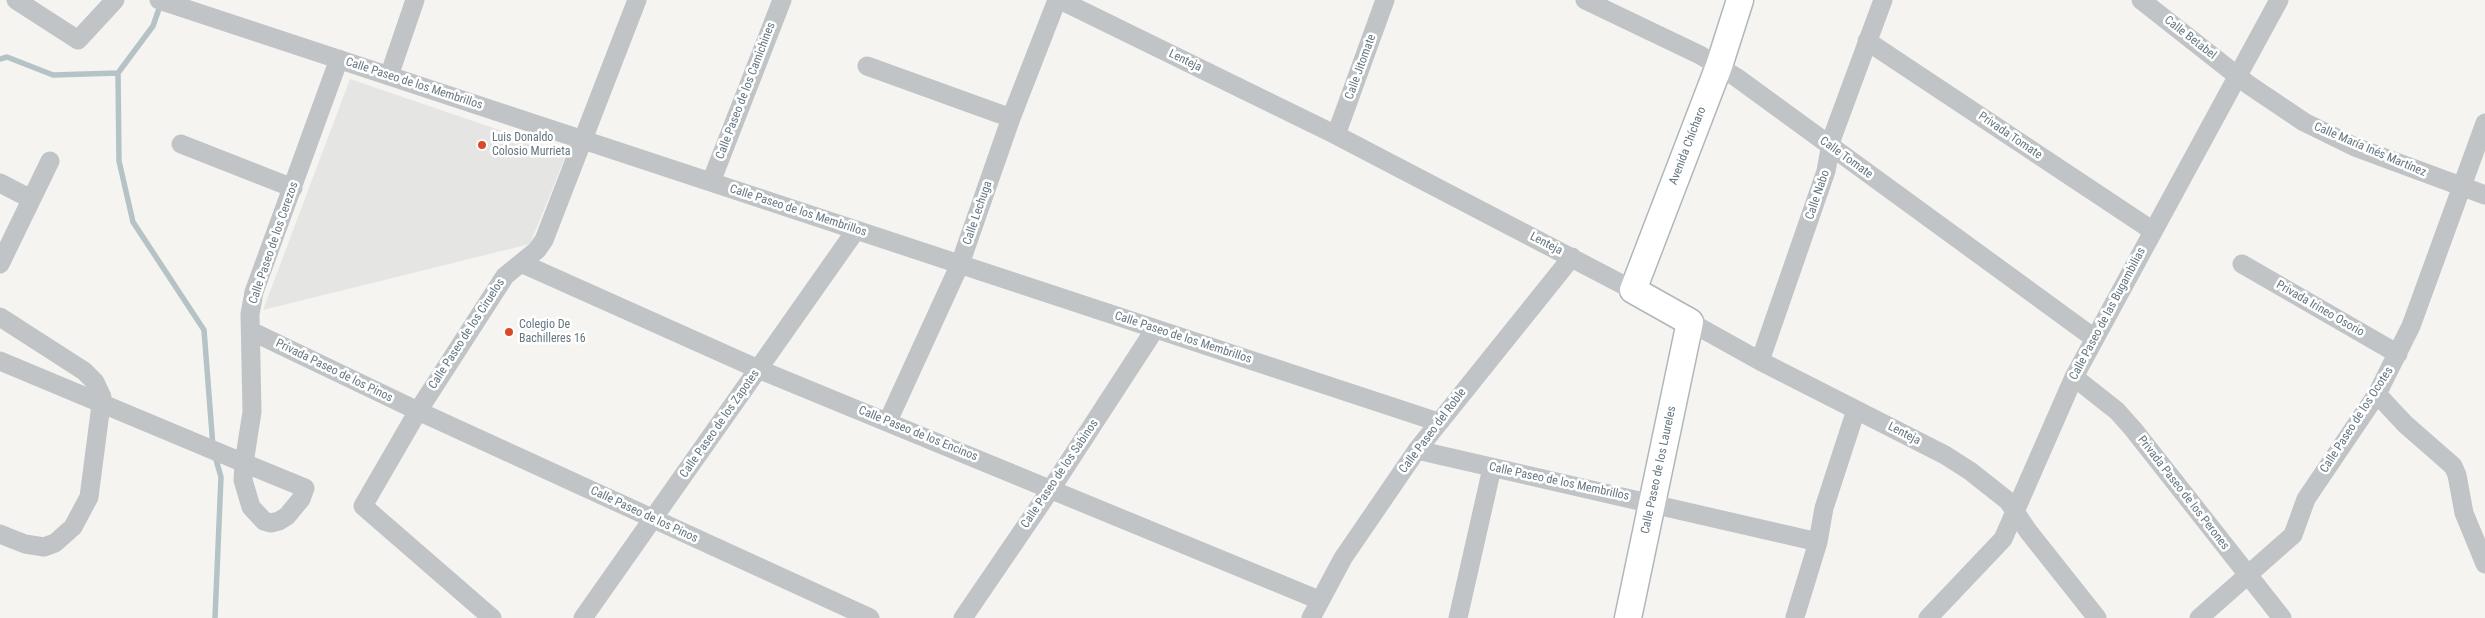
<!DOCTYPE html>
<meta charset="utf-8">
<style>
body{margin:0}
canvas{display:block;background:#f5f4f1}
</style>
<canvas width="2485" height="618"></canvas>
<script>
const ctx = document.querySelector('canvas').getContext('2d');
ctx.lineJoin = 'round';
function fill(path, color) {
  ctx.fillStyle = color;
  ctx.fill(path, 'evenodd');
}
function toPath(rows) {
  const path = new Path2D();
  for (const r of rows) {
    path.moveTo(r[0], r[1]);
    for (let i = 2; i < r.length; i += 2) path.lineTo(r[i], r[i + 1]);
  }
  return path;
}
function strokePath(path, color, width, dash) {
  ctx.strokeStyle = color;
  ctx.lineWidth = width;
  ctx.lineCap = dash ? 'butt' : 'round';
  ctx.setLineDash(dash || []);
  ctx.stroke(path);
}
function label(font, color, halo, rows, align = 'center') {
  ctx.font = font + ' "Roboto Condensed",sans-serif';
  ctx.lineWidth = 5;
  ctx.setLineDash([]);
  ctx.textBaseline = 'middle';
  ctx.strokeStyle = halo;
  ctx.fillStyle = color;
  for (const [text, x, y, turn = 0] of rows) {
    ctx.save();
    ctx.translate(x, y);
    ctx.rotate((+turn || 0) * Math.PI / 180);
    ctx.textAlign = isNaN(turn) ? turn : align;
    if (halo) ctx.strokeText(text, 0, 0);
    ctx.fillText(text, 0, 0);
    ctx.restore();
  }
}
fill(toPath([
 [350,79,567,153,530,244,263,310]
]), '#e5e6e4');
strokePath(toPath([
 [0,59,7,57,53,75,118,73,153,26,161,3],
 [118,73,119,161,133,222,204,330,213,447],
 [215,456,221,477,215,618]
]), '#b6c3c6', 5.5);
const secondary = toPath([
 [1628,618,1690,322,1633,290,1719,66,1740,0]
]);
strokePath(secondary, '#b0b6ba', 29);
strokePath(toPath([
 [16,0,78,40,115,0],
 [159,0,1438,422],
 [1060,0,1336,135,1633,290],
 [1585,0,1700,55,1736,77,2094,338],
 [2141,0,2249,85,2304,122,2355,147,2485,195],
 [1867,41,2153,231],
 [867,66,1011,118],
 [389,76,415,0],
 [1336,135,1385,0],
 [181,144,293,188],
 [711,182,782,0],
 [0,183,31,199],
 [521,263,758,369,1319,600],
 [0,264,50,161],
 [2242,264,2398,354],
 [0,317,84,371,95,382,102,397,89,497,73,527,55,543,44,547,25,544,0,534],
 [1690,322,1760,361,1945,455,1970,471,2008,501,2028,531,2097,618],
 [251,331,418,411,870,618],
 [0,361,244,463,305,488,301,499,287,516,279,521,271,523,264,521,251,507,243,480,244,463,252,412,250,314,254,292,339,59],
 [1760,361,1826,171,1832,138,1883,0],
 [2074,377,2117,411,2133,429,2282,618],
 [2377,394,2405,424,2453,466,2457,475,2464,513,2485,564],
 [888,421,960,264,1011,118,1057,0],
 [1417,450,1818,542],
 [1795,617,1818,542,1824,508,1856,410],
 [492,618,363,506,418,411,505,276,537,250,544,240,637,0],
 [583,618,856,230],
 [963,618,1051,489,1155,329],
 [1311,618,1343,558,1417,450,1572,257],
 [1458,618,1492,468],
 [1928,618,2003,539,2074,377,2279,0],
 [2199,618,2293,535,2306,499,2377,394,2411,326,2485,123]
]), '#c0c4c7', 19);
strokePath(secondary, '#fff', 26);
for (const [x, y, r, color] of [
 [482,145,5,"#dc4929"],
 [509,332,5,"#dc4929"]
]) {
  const dot = new Path2D();
  dot.arc(x, y, r, 0, 2 * Math.PI);
  ctx.fillStyle = color;
  ctx.fill(dot);
  strokePath(dot, '#fff', 2);
}
label('12px', '#657681', '#fff', [
 ["Calle Betabel",2190,38,38],
 ["Lenteja",1185,61,26],
 ["Calle Jitomate",1361,67,-70],
 ["Calle Paseo de los Membrillos",414,84,18],
 ["Calle Paseo de los Camichines",746,91,-69],
 ["Privada Tomate",2010,136,34],
 ["Avenida Chícharo",1688,146,-69],
 ["Calle María Inés Martínez",2370,150,23],
 ["Calle Tomate",1846,158,36],
 ["Calle Nabo",1818,195,-71],
 ["Calle Paseo de los Membrillos",798,211,18],
 ["Calle Lechuga",978,213,-71],
 ["Calle Paseo de los Cerezos",274,243,-71],
 ["Lenteja",1546,244,27],
 ["Privada Irineo Osorio",2320,309,30],
 ["Calle Paseo de las Bugambilias",2108,314,-62],
 ["Calle Paseo de los Ciruelos",467,334,-57],
 ["Calle Paseo de los Membrillos",1183,338,18],
 ["Privada Paseo de los Pinos",334,371,26],
 ["Calle Paseo de los Ocotes",2357,420,-57],
 ["Calle Paseo de los Zapotes",720,424,-55],
 ["Calle Paseo del Roble",1433,431,-53],
 ["Calle Paseo de los Encinos",918,434,22],
 ["Lenteja",1904,434,27],
 ["Calle Paseo de los Laureles",1659,470,-78],
 ["Calle Paseo de los Sabinos",1060,474,-56],
 ["Calle Paseo de los Membrillos",1559,482,12],
 ["Privada Paseo de los Perones",2183,493,52],
 ["Calle Paseo de los Pinos",644,515,25]
]);
label('12px', '#657681', '#fff', [
 ["Luis Donaldo",492,138],
 ["Colosio Murrieta",492,152],
 ["Colegio De",519,325],
 ["Bachilleres 16",519,339]
], 'left');
</script>
